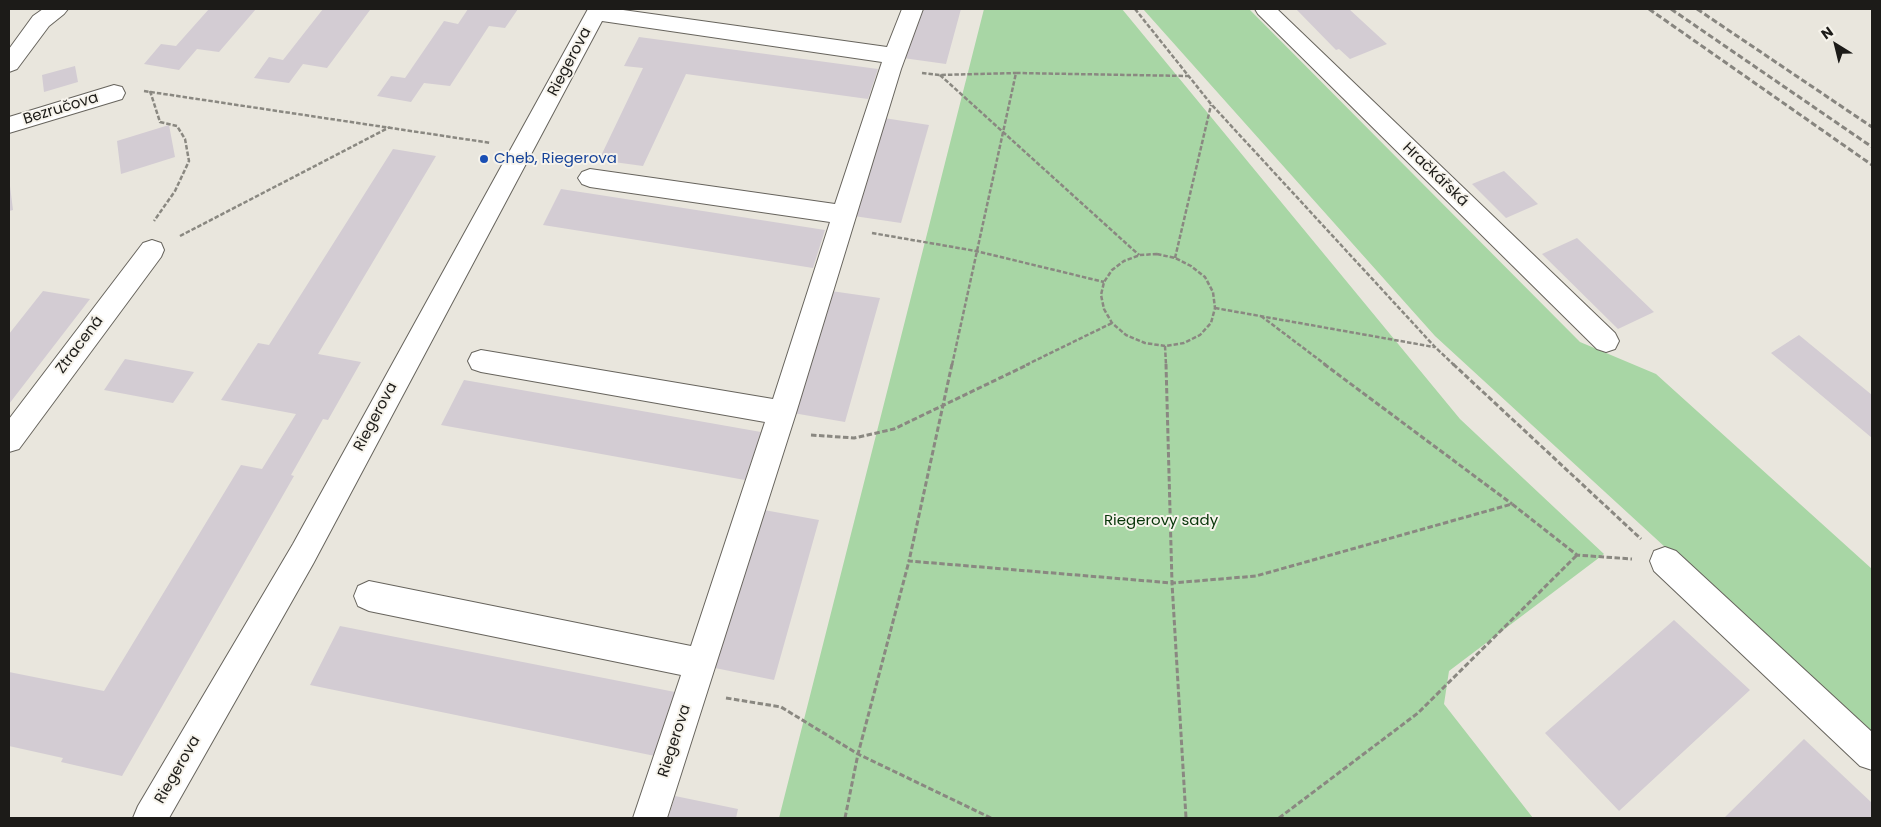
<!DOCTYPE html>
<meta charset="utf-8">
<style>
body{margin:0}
#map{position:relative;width:1881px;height:827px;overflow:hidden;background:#e9e6dd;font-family:Poppins,sans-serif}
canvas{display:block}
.frame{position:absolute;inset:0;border:10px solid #1c1b18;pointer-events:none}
.north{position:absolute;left:1811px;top:20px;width:50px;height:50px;-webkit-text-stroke:4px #f6f3eb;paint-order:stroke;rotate:324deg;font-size:14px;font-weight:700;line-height:20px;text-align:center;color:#1c1b18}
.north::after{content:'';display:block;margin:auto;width:18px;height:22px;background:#1c1b18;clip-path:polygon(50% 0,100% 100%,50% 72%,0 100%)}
</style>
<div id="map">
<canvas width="1881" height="827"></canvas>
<div class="frame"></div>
<div class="north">N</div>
</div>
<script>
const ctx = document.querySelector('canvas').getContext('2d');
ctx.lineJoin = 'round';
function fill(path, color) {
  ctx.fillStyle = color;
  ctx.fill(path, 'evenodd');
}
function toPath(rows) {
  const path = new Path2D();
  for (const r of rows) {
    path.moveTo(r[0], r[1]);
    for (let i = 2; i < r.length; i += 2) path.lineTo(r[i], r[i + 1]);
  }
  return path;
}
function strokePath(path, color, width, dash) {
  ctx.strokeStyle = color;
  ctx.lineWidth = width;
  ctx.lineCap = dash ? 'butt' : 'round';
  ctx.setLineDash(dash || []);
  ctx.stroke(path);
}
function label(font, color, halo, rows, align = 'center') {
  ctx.font = font + ' Poppins,sans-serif';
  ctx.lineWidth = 4;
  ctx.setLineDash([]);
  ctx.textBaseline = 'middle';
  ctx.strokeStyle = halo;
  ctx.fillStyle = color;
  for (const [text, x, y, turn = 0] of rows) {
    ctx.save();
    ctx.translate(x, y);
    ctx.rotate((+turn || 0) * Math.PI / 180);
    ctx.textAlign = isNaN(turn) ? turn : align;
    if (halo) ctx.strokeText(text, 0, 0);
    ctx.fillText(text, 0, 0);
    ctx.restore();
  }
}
fill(toPath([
 [984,9,1122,9,1460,419,1604,554,1449,671,1444,704,1533,818,779,818],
 [1143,9,1249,9,1580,342,1656,374,1872,569,1872,737,1435,336]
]), '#a8d6a5');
fill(toPath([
 [209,9,256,9,219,52,197,49,179,70,144,64,161,44,176,46],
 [323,9,370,10,327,68,303,64,289,83,254,78,269,57,283,60],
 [468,9,518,9,505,28,489,26,450,86,424,83,411,102,377,96,391,76,405,78,444,21,458,24],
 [918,9,961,9,946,64,903,58],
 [1296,9,1349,9,1387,44,1350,59,1339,49,1336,50],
 [639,37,796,58,878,69,868,99,686,74,643,166,599,160,643,68,624,66],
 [75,66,78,82,44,92,42,75],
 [884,118,929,125,901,223,854,216],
 [169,125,175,157,121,174,117,141],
 [393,149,436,156,318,354,361,362,328,420,323,419,291,475,294,476,122,776,61,762,63,758,9,746,9,672,104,691,241,465,262,469,296,414,221,400,258,343,269,345],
 [1504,171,1538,204,1506,218,1472,184],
 [9,178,13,210,9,211],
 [561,189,735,216,825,230,813,268,543,225],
 [1577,238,1654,312,1618,329,1542,254],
 [43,291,90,299,9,404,9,334],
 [831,291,880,298,845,422,793,413],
 [1799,335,1872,395,1872,438,1771,353],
 [125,359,194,372,173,403,104,390],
 [464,380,659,414,761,432,745,480,441,425],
 [764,510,819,520,774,680,715,668],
 [1674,620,1750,690,1619,811,1545,733],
 [340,626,675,692,655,756,310,685],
 [1804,739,1872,803,1872,818,1724,818],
 [675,796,738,809,736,818,668,818]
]), '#d3ccd3');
const minor = toPath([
 [43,9,68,9,64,14,49,26,17,69,9,72,9,49,33,16,43,9],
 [588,9,616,9,887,47,902,9,923,9,901,69,796,413,667,818,633,818,681,675,369,611,358,606,354,596,358,586,369,581,691,646,765,422,481,372,472,369,468,361,472,353,481,350,773,399,830,222,590,187,582,184,578,178,582,172,590,169,835,204,882,62,602,21,313,564,169,818,133,818,138,806,293,544,588,9],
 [1255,9,1277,9,1615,333,1619,341,1615,349,1606,352,1597,349,1258,14,1255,9],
 [114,85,122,87,125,93,122,99,9,133,9,117,114,85],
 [152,240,161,243,164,250,161,257,19,449,9,452,9,419,143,243,152,240],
 [1665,547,1676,551,1872,732,1872,770,1860,766,1654,571,1650,561,1654,551,1665,547]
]);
strokePath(minor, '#67645d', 2);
strokePath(toPath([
 [1135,9,1211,104,1435,347,1454,365],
 [922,73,940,75,1016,73],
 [940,75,1139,255],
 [144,91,491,143],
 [150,91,160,122,177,126,185,139,189,161,175,191,154,221],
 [872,233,976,251,1104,282],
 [180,236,390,127],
 [1157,254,1175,258,1191,266,1205,277,1213,292,1215,308,1211,323,1200,335,1184,343,1165,346,1145,343,1126,335,1112,323,1104,309,1101,295,1104,282,1112,270,1124,261,1140,255,1157,254],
 [1175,258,1211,105],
 [1215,308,1434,347],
 [1261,316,1326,365],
 [1165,346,1166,365],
 [952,365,1016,73,1188,76],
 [1026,365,1112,323]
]), '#8a8881', 2.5, [4.5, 2]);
strokePath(toPath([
 [952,364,909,561,1172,583,1256,576,1512,504,1577,555,1632,559],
 [1166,364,1172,583,1186,818],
 [1324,364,1512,504],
 [1453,364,1641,539],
 [811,435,854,438,894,429,1029,364],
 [726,698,781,707,858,754,991,818],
 [845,818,858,754,909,561],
 [1279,818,1418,713,1577,555]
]), '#8a8881', 3, [5.5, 2.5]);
fill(minor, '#fff');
strokePath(toPath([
 [1649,9,1872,165],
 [1671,9,1872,147],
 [1697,9,1872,127]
]), '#87857f', 3, [6, 3]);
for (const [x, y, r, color] of [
 [484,159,5,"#1a4fb4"]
]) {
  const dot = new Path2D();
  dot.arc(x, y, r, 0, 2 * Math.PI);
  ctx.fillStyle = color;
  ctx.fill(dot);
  strokePath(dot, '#f6f3eb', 2);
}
label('15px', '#1c1b18', '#f6f3eb', [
 ["Riegerova",570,62,-62],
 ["Bezručova",61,109,-17],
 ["Hračkářská",1435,175,44],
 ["Ztracená",80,345,-53],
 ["Riegerova",376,417,-62],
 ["Riegerova",675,741,-72],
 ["Riegerova",178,770,-60]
]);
label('15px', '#164399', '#f6f3eb', [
 ["Cheb, Riegerova",494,159]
], 'left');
label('15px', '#073609', '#f6f3eb', [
 ["Riegerovy sady",1161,521]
]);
</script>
